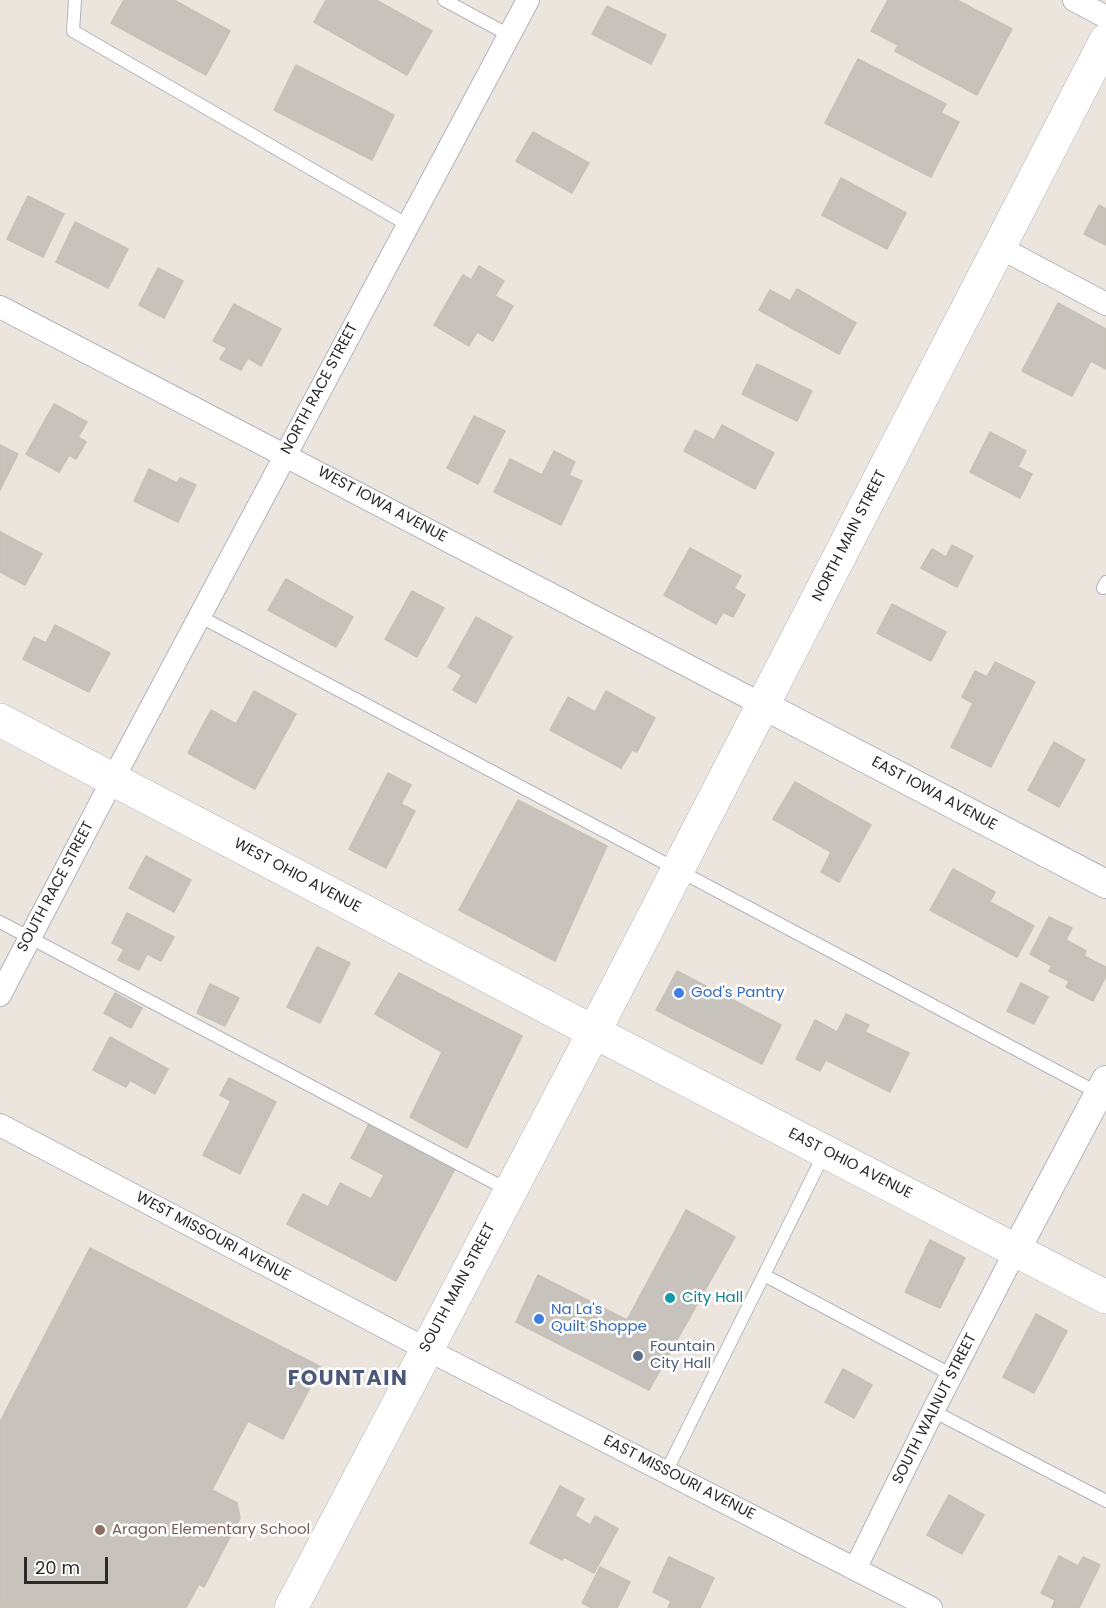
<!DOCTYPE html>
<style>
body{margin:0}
#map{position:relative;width:1106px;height:1608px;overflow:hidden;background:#ebe5dd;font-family:Poppins,sans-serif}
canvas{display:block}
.scale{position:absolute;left:24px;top:1557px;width:84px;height:27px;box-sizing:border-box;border:3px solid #2a2a2a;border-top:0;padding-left:8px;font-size:18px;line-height:21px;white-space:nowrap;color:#2a2a2a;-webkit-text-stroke:4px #fff;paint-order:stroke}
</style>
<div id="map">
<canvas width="1106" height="1608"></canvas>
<div class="scale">20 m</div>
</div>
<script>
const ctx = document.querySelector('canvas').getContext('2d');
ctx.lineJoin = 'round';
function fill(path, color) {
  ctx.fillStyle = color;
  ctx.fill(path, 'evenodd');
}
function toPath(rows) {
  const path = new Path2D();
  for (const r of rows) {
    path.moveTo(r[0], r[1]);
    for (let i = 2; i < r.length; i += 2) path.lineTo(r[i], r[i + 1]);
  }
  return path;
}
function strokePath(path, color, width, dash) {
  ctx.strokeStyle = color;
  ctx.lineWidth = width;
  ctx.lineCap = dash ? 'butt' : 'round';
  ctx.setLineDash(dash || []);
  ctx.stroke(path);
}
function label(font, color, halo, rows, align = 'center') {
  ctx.font = font + ' Poppins,sans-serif';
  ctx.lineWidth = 5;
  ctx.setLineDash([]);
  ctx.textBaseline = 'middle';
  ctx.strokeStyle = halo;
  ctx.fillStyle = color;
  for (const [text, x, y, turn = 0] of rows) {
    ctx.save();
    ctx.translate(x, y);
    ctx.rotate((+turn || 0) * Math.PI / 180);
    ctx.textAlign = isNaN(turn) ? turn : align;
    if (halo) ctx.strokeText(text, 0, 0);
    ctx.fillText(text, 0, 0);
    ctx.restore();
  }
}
const building = toPath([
 [124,0,174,0,230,31,206,75,111,23,124,0],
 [326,0,376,0,432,31,407,75,314,22,326,0],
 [888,0,957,0,1012,29,977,95,895,51,898,45,871,31,888,0],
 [607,6,666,35,651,64,592,34,607,6],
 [858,59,946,104,941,113,959,122,931,177,825,123,858,59],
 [296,65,394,115,372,160,274,110,296,65],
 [533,132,589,163,572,193,516,161,533,132],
 [841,178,906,213,887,249,822,215,841,178],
 [28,196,64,214,43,257,7,239,28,196],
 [1099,205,1106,209,1106,245,1084,234,1099,205],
 [75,222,128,249,108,288,56,262,75,222],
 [479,266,504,281,495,296,513,306,493,341,477,332,469,346,434,325,463,275,471,280,479,266],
 [158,268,183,281,164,318,139,305,158,268],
 [797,289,856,323,839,354,759,310,770,290,790,301,797,289],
 [1058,303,1106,329,1106,369,1091,361,1072,396,1022,371,1058,303],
 [234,304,281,329,261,366,248,358,241,370,220,359,227,348,213,341,234,304],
 [757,364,812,391,797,421,742,394,757,364],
 [54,404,87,422,78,437,86,442,76,459,69,455,59,472,26,454,54,404],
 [474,416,505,431,478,484,447,468,474,416],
 [722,425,774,453,755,489,684,451,695,430,714,440,722,425],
 [990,432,1026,451,1018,467,1032,474,1020,498,970,472,990,432],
 [0,445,18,454,0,490,0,445],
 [554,451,575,462,569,475,582,481,561,525,494,492,510,459,542,475,554,451],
 [149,469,177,483,180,478,196,485,178,522,134,501,149,469],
 [0,532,42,554,25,585,0,572,0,532],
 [952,545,973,556,957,587,921,568,932,549,946,557,952,545],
 [690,548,741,576,734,588,745,595,733,617,723,612,716,624,664,595,690,548],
 [286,579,353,617,336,647,268,610,286,579],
 [412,591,444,608,417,657,385,639,412,591],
 [892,604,946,632,931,661,877,633,892,604],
 [476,617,512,637,476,703,453,690,462,675,448,667,476,617],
 [55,625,110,653,89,692,23,659,34,637,46,643,55,625],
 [995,662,1035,682,991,767,951,747,973,703,962,697,975,671,987,677,995,662],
 [254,691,296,714,255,789,188,753,211,710,236,724,254,691],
 [606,691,655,718,637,752,632,750,621,768,550,730,568,697,595,712,606,691],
 [1054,742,1085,760,1059,807,1028,790,1054,742],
 [388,773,411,785,401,804,415,811,386,868,349,849,388,773],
 [795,782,871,825,839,882,821,872,831,852,773,819,795,782],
 [518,800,607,846,555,961,459,910,518,800],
 [146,856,191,880,174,912,129,888,146,856],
 [953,869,995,892,990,902,1034,926,1017,957,930,910,953,869],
 [127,913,174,937,161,961,147,954,139,970,118,960,124,949,112,943,127,913],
 [1049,917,1072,928,1066,940,1086,951,1084,956,1106,967,1106,976,1093,1001,1066,987,1069,981,1049,971,1052,966,1030,954,1049,917],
 [317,947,350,963,320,1023,287,1007,317,947],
 [677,971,781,1025,762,1064,656,1010,677,971],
 [399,973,522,1036,467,1148,410,1117,442,1052,375,1014,399,973],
 [1021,983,1048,997,1034,1024,1007,1011,1021,983],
 [210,984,239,998,225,1026,197,1013,210,984],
 [115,993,142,1008,131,1028,104,1013,115,993],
 [846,1014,869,1025,865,1032,909,1053,890,1092,826,1060,820,1071,796,1059,815,1020,837,1032,846,1014],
 [110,1037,168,1069,155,1094,130,1080,126,1087,93,1070,110,1037],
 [229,1078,276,1102,240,1174,203,1155,231,1101,220,1095,229,1078],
 [370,1122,456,1167,396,1281,287,1224,303,1194,328,1207,340,1183,371,1199,384,1175,351,1158,370,1122],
 [686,1210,735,1237,649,1390,516,1322,538,1275,627,1320,686,1210],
 [930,1240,965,1258,940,1308,905,1292,930,1240],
 [90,1248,321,1367,283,1439,248,1421,212,1490,237,1503,240,1518,204,1587,199,1584,186,1608,0,1608,0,1422,90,1248],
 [1036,1314,1067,1331,1034,1393,1003,1377,1036,1314],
 [843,1369,872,1385,854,1418,825,1402,843,1369],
 [560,1486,584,1499,575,1516,590,1525,595,1516,618,1529,594,1573,564,1557,562,1560,530,1543,560,1486],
 [949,1495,984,1515,962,1554,927,1535,949,1495],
 [1059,1556,1078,1566,1083,1557,1100,1565,1079,1608,1052,1608,1055,1600,1041,1593,1059,1556],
 [669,1557,714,1578,700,1608,668,1608,671,1601,653,1592,669,1557],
 [600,1567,630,1582,617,1608,592,1608,582,1603,600,1567]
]);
fill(building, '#c7c3bc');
strokePath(building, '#c7c0b7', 1.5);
const service = toPath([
 [75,0,73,31,408,225],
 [444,0,509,35],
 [1103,588,1106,582],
 [199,616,1100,1094],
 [0,922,508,1190],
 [764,1275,952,1375],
 [933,1411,1106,1501],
 [666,1472,825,1152]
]);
const minor = toPath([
 [1074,0,1106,17],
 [999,247,1106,304],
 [0,307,763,705],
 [0,995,113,779,528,0],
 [0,1125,426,1349,931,1608],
 [855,1569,933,1411,1016,1250]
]);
const tertiary = toPath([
 [763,705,1106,884],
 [1016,1250,1106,1080]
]);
const secondary = toPath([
 [0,720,594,1032,1106,1297],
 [291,1608,594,1032,1106,40]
]);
strokePath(service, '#b1b4bd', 14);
strokePath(minor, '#b1b4bd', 24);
strokePath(tertiary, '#b1b4bd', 30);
strokePath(secondary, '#b1b4bd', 34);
strokePath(service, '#fff', 12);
strokePath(minor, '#fff', 22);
strokePath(tertiary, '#fff', 28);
strokePath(secondary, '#fff', 33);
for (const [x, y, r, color] of [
 [679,993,6,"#3f7fe0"],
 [670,1298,6,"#0f9aa8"],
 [539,1319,6,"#3f7fe0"],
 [638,1356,6,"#5c6f8a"],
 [100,1530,6,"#8d6e63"]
]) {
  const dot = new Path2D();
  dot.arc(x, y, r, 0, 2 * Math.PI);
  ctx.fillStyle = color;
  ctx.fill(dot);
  strokePath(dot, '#fff', 2);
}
label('15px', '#2a2a2a', '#fff', [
 ["NORTH RACE STREET",320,389,-62],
 ["WEST IOWA AVENUE",382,505,28],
 ["NORTH MAIN STREET",850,536,-63],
 ["EAST IOWA AVENUE",934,794,28],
 ["WEST OHIO AVENUE",297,876,28],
 ["SOUTH RACE STREET",56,887,-62],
 ["EAST OHIO AVENUE",850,1164,27],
 ["WEST MISSOURI AVENUE",213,1237,28],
 ["SOUTH MAIN STREET",458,1288,-62],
 ["SOUTH WALNUT STREET",935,1409,-63],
 ["EAST MISSOURI AVENUE",679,1478,27]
]);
label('15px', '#366cbe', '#fff', [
 ["God's Pantry",691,993],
 ["Na La's",551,1310],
 ["Quilt Shoppe",551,1327]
], 'left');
label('15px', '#0d838f', '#fff', [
 ["City Hall",682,1298]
], 'left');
label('15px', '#4e5e75', '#fff', [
 ["Fountain",650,1347],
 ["City Hall",650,1364]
], 'left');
label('15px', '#785e54', '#fff', [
 ["Aragon Elementary School",112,1530]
], 'left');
ctx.letterSpacing = '1.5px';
label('bold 21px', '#4d5778', '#fff', [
 ["FOUNTAIN",348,1380]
]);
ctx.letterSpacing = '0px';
</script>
